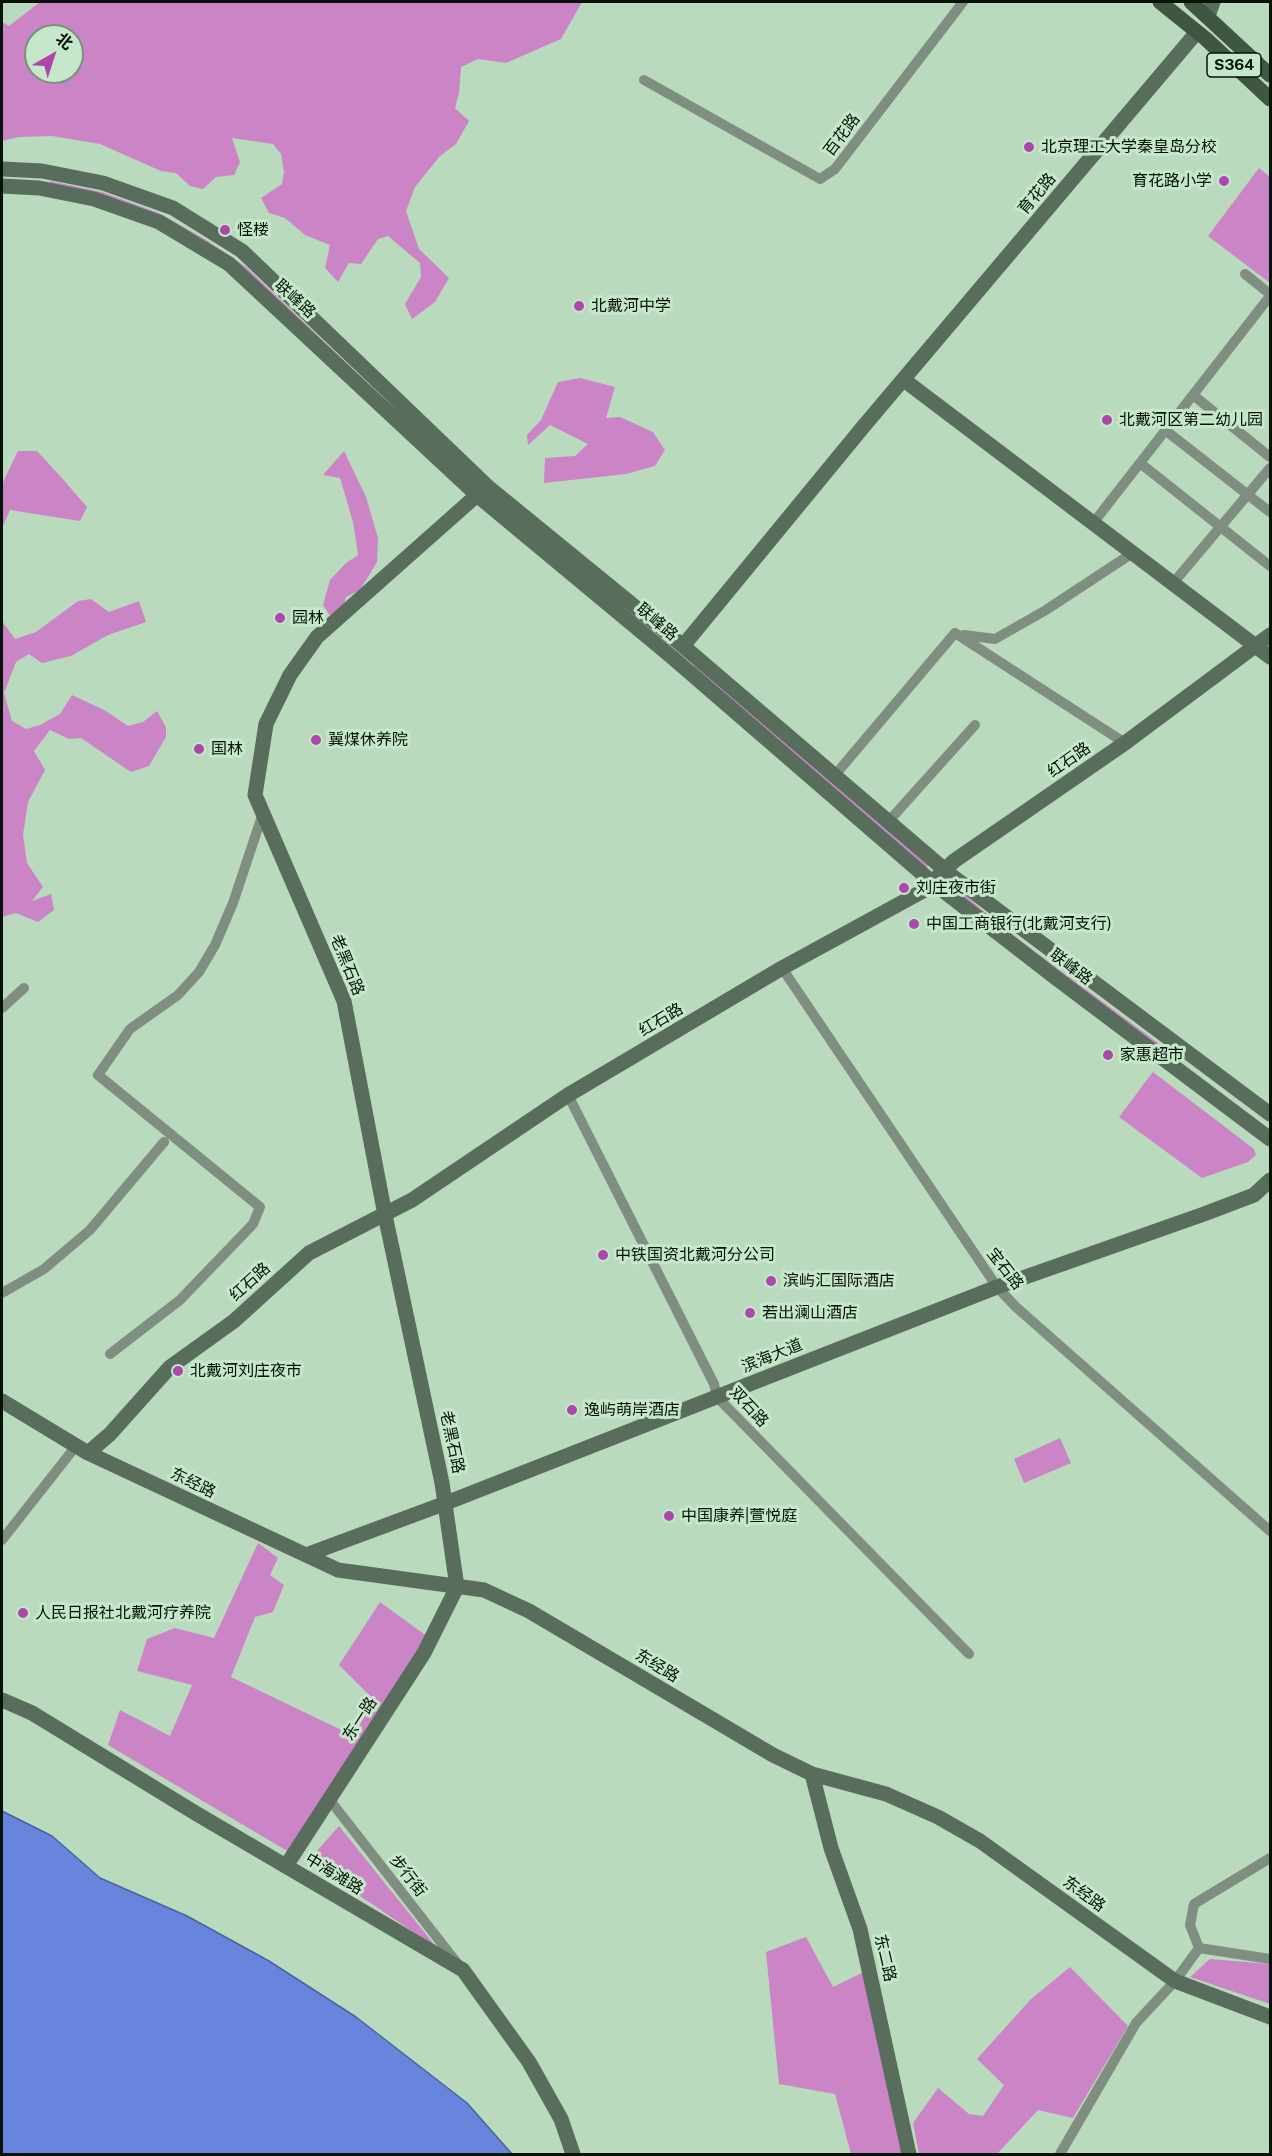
<!DOCTYPE html>
<meta charset="utf-8">
<style>
body{margin:0}
#map{position:relative;width:1272px;height:2156px;overflow:hidden;background:#b9dabd;font-family:"Public Sans","Noto Sans SC",sans-serif}
canvas{display:block}
.frame{position:absolute;inset:0;border:3px solid #071208;pointer-events:none}
.north{position:absolute;left:24px;top:24px;width:60px;height:60px;box-sizing:border-box;background:#c6e7ca;border:2px solid #7a927c;border-radius:50%;rotate:39deg;font-size:16px;font-weight:700;line-height:24px;text-align:center;color:#071208}
.north::after{content:'';display:block;margin:auto;width:21px;height:27px;background:#ae47ab;clip-path:polygon(50% 0,100% 100%,50% 72%,0 100%)}
</style>
<div id="map">
<canvas width="1272" height="2156"></canvas>
<div class="frame"></div>
<div class="north">北</div>
</div>
<script>
const ctx = document.querySelector('canvas').getContext('2d');
ctx.lineJoin = 'round';
function fill(path, color) {
  ctx.fillStyle = color;
  ctx.fill(path, 'evenodd');
}
function toPath(rows) {
  const path = new Path2D();
  for (const r of rows) {
    path.moveTo(r[0], r[1]);
    for (let i = 2; i < r.length; i += 2) path.lineTo(r[i], r[i + 1]);
  }
  return path;
}
function strokePath(path, color, width, dash) {
  ctx.strokeStyle = color;
  ctx.lineWidth = width;
  ctx.lineCap = dash ? 'butt' : 'round';
  ctx.setLineDash(dash || []);
  ctx.stroke(path);
}
function label(font, color, halo, rows, align = 'center') {
  ctx.font = font + ' "Public Sans","Noto Sans SC",sans-serif';
  ctx.lineWidth = 6;
  ctx.setLineDash([]);
  ctx.textBaseline = 'middle';
  ctx.strokeStyle = halo;
  ctx.fillStyle = color;
  for (const [text, x, y, turn = 0] of rows) {
    ctx.save();
    ctx.translate(x, y);
    ctx.rotate((+turn || 0) * Math.PI / 180);
    ctx.textAlign = isNaN(turn) ? turn : align;
    if (halo) ctx.strokeText(text, 0, 0);
    ctx.fillText(text, 0, 0);
    ctx.restore();
  }
}
fill(toPath([
 [40,2,582,2,561,39,506,63,478,59,461,67,459,93,455,108,469,121,456,144,440,156,415,187,406,211,419,249,449,278,435,302,412,319,405,304,421,277,420,263,388,236,378,239,361,264,349,263,338,282,325,268,330,245,305,235,285,218,269,213,261,198,282,184,284,172,281,154,273,144,232,138,240,162,234,175,216,177,203,189,190,186,176,173,161,171,100,144,52,136,19,137,2,141,2,22,9,26],
 [36,36,72,36,72,72,36,72],
 [1259,168,1270,177,1270,283,1208,236],
 [50,181,102,192,159,213,208,241,246,267,352,368,349,371,206,245,49,186],
 [580,378,615,387,606,418,620,417,653,432,665,450,655,466,626,474,544,483,545,458,575,456,588,444,550,425,528,445,527,435,541,420,558,382],
 [18,451,37,451,61,477,87,507,80,521,10,510,2,528,2,484],
 [344,451,366,497,378,538,377,562,360,590,346,597,343,610,331,617,323,605,330,580,346,563,358,555,353,522,340,478,323,475],
 [91,599,109,612,139,601,146,622,108,635,71,656,42,663,29,654,16,662,4,693,12,721,26,729,40,725,60,714,72,695,106,711,128,726,143,722,157,711,166,727,166,737,149,766,131,772,81,738,69,739,50,730,34,751,45,770,28,802,23,835,27,863,43,887,32,901,51,894,54,910,38,922,16,913,2,917,2,621,15,639,36,632,78,601],
 [695,666,928,865,925,869,691,670],
 [956,888,1010,933,1158,1043,1155,1046,953,891],
 [1153,1072,1254,1149,1256,1155,1248,1162,1202,1178,1119,1117],
 [1060,1438,1071,1463,1024,1483,1014,1459],
 [258,1543,278,1558,270,1575,284,1585,273,1612,255,1617,231,1677,354,1736,373,1699,339,1665,380,1602,428,1637,294,1855,108,1745,120,1710,170,1736,192,1685,137,1671,147,1639,175,1628,214,1638],
 [339,1826,437,1948,308,1861],
 [806,1937,833,1987,866,1971,903,2154,851,2154,835,2094,779,2084,766,1952],
 [1210,1959,1270,1964,1270,2004,1190,1977],
 [1070,1967,1128,2026,1073,2118,1038,2110,997,2154,919,2154,913,2123,938,2088,969,2114,983,2116,1004,2085,977,2059,1030,2000]
]), '#cb85c7');
const water = toPath([
 [2,1811,52,1836,100,1878,187,1916,269,1961,356,2017,467,2103,512,2154,2,2154,2,1811]
]);
fill(water, '#6885dd');
strokePath(water, '#4b629d', 1.5);
strokePath(toPath([
 [644,80,820,179,835,169,963,2],
 [1245,274,1270,294],
 [1193,395,1270,457],
 [1165,430,1270,512],
 [1140,463,1270,566],
 [1094,522,1270,296],
 [1174,582,1270,468],
 [964,635,995,639,1046,610,1134,552],
 [835,775,955,633,1125,743],
 [888,822,975,725],
 [782,968,997,1287,1016,1307,1270,1531],
 [2,1008,24,988],
 [568,1095,714,1384,717,1397,969,1654],
 [2,1293,44,1269,90,1230,164,1142],
 [110,1354,180,1300,253,1224,260,1207,98,1075,130,1029,178,995,199,972,215,945,233,903,263,813],
 [2,1540,76,1446],
 [329,1799,457,1963],
 [1199,1948,1190,1925,1194,1904,1270,1858],
 [1060,2154,1136,2023,1175,1981,1199,1948,1270,1959]
]), '#808d81', 10);
strokePath(toPath([
 [1208,16,1213,2],
 [2,169,42,171,103,183,173,208,242,251,487,486,683,646,952,876,1270,1114],
 [2,186,39,188,94,199,159,222,229,264,478,496,673,658,932,882,1056,978,1270,1139],
 [904,380,1270,657],
 [683,646,863,427,1197,32],
 [2,1401,88,1453,338,1570,484,1590,529,1611,773,1755,812,1774,886,1794,938,1817,980,1841,1175,1981,1270,2017],
 [88,1453,110,1434,170,1367,234,1321,309,1253,412,1200,568,1095,782,968,923,891,954,861,1125,743,1270,635],
 [306,1555,446,1503,997,1287,1204,1214,1254,1195,1270,1180],
 [457,1587,442,1483,385,1215,344,1001,255,795,266,724,290,675,317,637,485,488],
 [2,1700,32,1713,197,1814,463,1970,529,2062,561,2119,573,2154],
 [812,1774,831,1848,860,1929,909,2154],
 [286,1866,424,1653,457,1587]
]), '#596d5c', 15);
strokePath(toPath([
 [1160,2,1206,39,1270,99],
 [1191,2,1270,75]
]), '#3e5642', 15);
for (const [x, y, r, color] of [
 [1029,147,6,"#ae47ab"],
 [1224,181,6,"#ae47ab"],
 [225,230,6,"#ae47ab"],
 [579,306,6,"#ae47ab"],
 [1107,420,6,"#ae47ab"],
 [280,618,6,"#ae47ab"],
 [316,740,6,"#ae47ab"],
 [199,749,6,"#ae47ab"],
 [904,888,6,"#ae47ab"],
 [914,924,6,"#ae47ab"],
 [1108,1055,6,"#ae47ab"],
 [603,1255,6,"#ae47ab"],
 [771,1281,6,"#ae47ab"],
 [750,1313,6,"#ae47ab"],
 [178,1371,6,"#ae47ab"],
 [572,1410,6,"#ae47ab"],
 [669,1516,6,"#ae47ab"],
 [23,1613,6,"#ae47ab"]
]) {
  const dot = new Path2D();
  dot.arc(x, y, r, 0, 2 * Math.PI);
  ctx.fillStyle = color;
  ctx.fill(dot);
  strokePath(dot, '#c6e7ca', 2);
}
for (const [x, y, w] of [
 [1234,65,54]
]) {
  const box = new Path2D();
  box.roundRect(x - w / 2, y - 12, w, 24, 4.5);
  ctx.fillStyle = '#c6e7ca';
  ctx.fill(box);
  strokePath(box, '#071208', 1.5);
}
label('bold 15px', '#071208', null, [
 ["S364",1234,65]
]);
label('16px', '#071208', '#c6e7ca', [
 ["百花路",842,135,-53],
 ["育花路",1037,194,-50],
 ["联峰路",295,299,42],
 ["联峰路",657,622,40],
 ["红石路",1069,760,-35],
 ["老黑石路",347,965,68],
 ["联峰路",1071,967,37],
 ["红石路",661,1020,-31],
 ["宝石路",1005,1269,52],
 ["红石路",250,1282,-42],
 ["滨海大道",772,1356,-22],
 ["双石路",749,1407,47],
 ["老黑石路",452,1442,78],
 ["东经路",193,1483,26],
 ["东经路",657,1666,31],
 ["东一路",360,1719,-57],
 ["中海滩路",334,1874,31],
 ["步行街",408,1876,52],
 ["东经路",1084,1894,36],
 ["东二路",885,1958,77]
]);
label('16px', '#071208', '#c6e7ca', [
 ["北京理工大学秦皇岛分校",1041,147],
 ["育花路小学",1212,181,"right"],
 ["怪楼",237,230],
 ["北戴河中学",591,306],
 ["北戴河区第二幼儿园",1119,420],
 ["园林",292,618],
 ["冀煤休养院",328,740],
 ["国林",211,749],
 ["刘庄夜市街",916,888],
 ["中国工商银行(北戴河支行)",926,924],
 ["家惠超市",1120,1055],
 ["中铁国资北戴河分公司",615,1255],
 ["滨屿汇国际酒店",783,1281],
 ["若出澜山酒店",762,1313],
 ["北戴河刘庄夜市",190,1371],
 ["逸屿萌岸酒店",584,1410],
 ["中国康养|萱悦庭",681,1516],
 ["人民日报社北戴河疗养院",35,1613]
], 'left');
</script>
